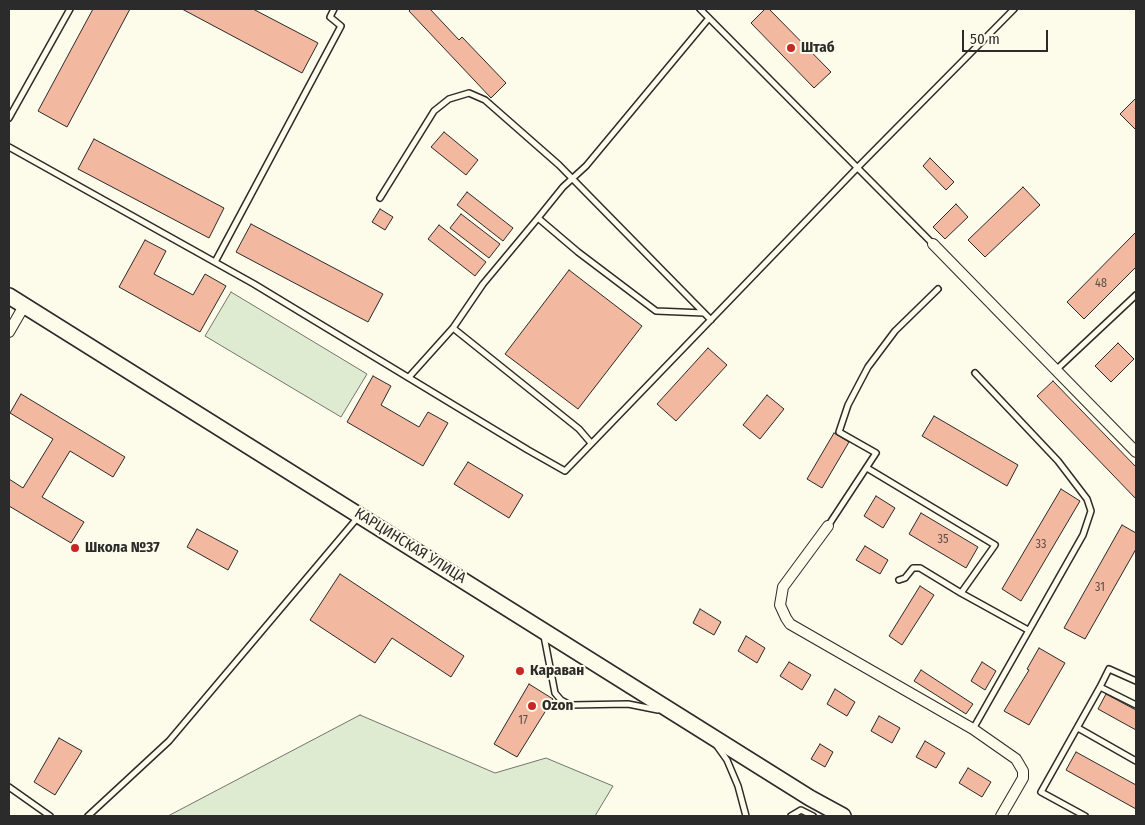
<!DOCTYPE html>
<meta charset="utf-8">
<style>
body{margin:0}
#map{position:relative;width:1145px;height:825px;overflow:hidden;background:#fdfbea;font-family:"Fira Sans Condensed",sans-serif}
canvas{display:block}
.frame{position:absolute;inset:0;border:10px solid #2b2b2b;pointer-events:none}
.scale{position:absolute;left:962px;top:30px;width:86px;height:22px;box-sizing:border-box;border:2px solid #2b2b2b;border-top:0;padding-left:6px;font-size:15px;line-height:18px;white-space:nowrap;color:#2b2b2b;-webkit-text-stroke:4px #fdfbea;paint-order:stroke}
</style>
<div id="map">
<canvas width="1145" height="825"></canvas>
<div class="frame"></div>
<div class="scale">50 m</div>
</div>
<script>
const ctx = document.querySelector('canvas').getContext('2d');
ctx.lineJoin = 'round';
function fill(path, color) {
  ctx.fillStyle = color;
  ctx.fill(path, 'evenodd');
}
function toPath(rows) {
  const path = new Path2D();
  for (const r of rows) {
    path.moveTo(r[0], r[1]);
    for (let i = 2; i < r.length; i += 2) path.lineTo(r[i], r[i + 1]);
  }
  return path;
}
function strokePath(path, color, width, dash) {
  ctx.strokeStyle = color;
  ctx.lineWidth = width;
  ctx.lineCap = dash ? 'butt' : 'round';
  ctx.setLineDash(dash || []);
  ctx.stroke(path);
}
function label(font, color, halo, rows, align = 'center') {
  ctx.font = font + ' "Fira Sans Condensed",sans-serif';
  ctx.lineWidth = 4;
  ctx.setLineDash([]);
  ctx.textBaseline = 'middle';
  ctx.strokeStyle = halo;
  ctx.fillStyle = color;
  for (const [text, x, y, turn = 0] of rows) {
    ctx.save();
    ctx.translate(x, y);
    ctx.rotate((+turn || 0) * Math.PI / 180);
    ctx.textAlign = isNaN(turn) ? turn : align;
    if (halo) ctx.strokeText(text, 0, 0);
    ctx.fillText(text, 0, 0);
    ctx.restore();
  }
}
const green = toPath([
 [231,292,367,374,341,417,205,336,231,292],
 [360,715,495,773,546,758,613,786,595,816,168,816,360,715]
]);
fill(green, '#deebd1');
strokePath(green, '#74746e', 1);
const building = toPath([
 [93,9,130,9,67,127,38,111,93,9],
 [182,9,253,9,318,43,302,73,182,9],
 [411,9,430,9,459,40,462,37,506,83,491,98,409,11,411,9],
 [765,9,769,9,831,72,814,88,751,23,765,9],
 [1136,98,1136,130,1120,114,1136,98],
 [444,132,478,160,466,175,431,147,444,132],
 [94,139,224,208,209,238,78,169,94,139],
 [930,158,954,182,946,190,923,166,930,158],
 [1023,187,1040,205,985,257,968,240,1023,187],
 [467,192,513,228,503,241,457,205,467,192],
 [956,204,968,217,945,239,933,227,956,204],
 [380,209,393,217,385,230,372,222,380,209],
 [461,214,500,244,489,258,450,228,461,214],
 [251,224,383,294,368,322,236,252,251,224],
 [439,225,486,262,475,276,428,239,439,225],
 [1136,232,1136,267,1084,319,1067,302,1136,232],
 [145,240,166,251,154,274,193,295,205,274,226,286,200,332,119,287,145,240],
 [569,270,642,326,578,409,505,354,569,270],
 [1118,343,1134,359,1111,382,1095,366,1118,343],
 [708,348,727,365,676,421,657,404,708,348],
 [373,376,391,386,381,405,419,427,428,412,448,423,423,466,347,422,373,376],
 [1053,381,1136,467,1136,499,1037,396,1053,381],
 [21,394,125,457,113,477,70,451,42,497,84,522,71,543,9,506,9,479,23,488,53,439,10,413,21,394],
 [767,395,784,409,760,439,743,425,767,395],
 [934,416,1018,465,1007,486,922,436,934,416],
 [834,433,849,442,822,488,807,479,834,433],
 [468,462,523,495,509,518,454,484,468,462],
 [1061,489,1080,501,1021,601,1002,589,1061,489],
 [876,496,895,508,883,528,864,516,876,496],
 [921,513,978,547,966,568,909,534,921,513],
 [1122,525,1136,533,1136,549,1085,639,1064,628,1122,525],
 [197,529,238,551,228,570,187,547,197,529],
 [865,546,888,560,880,574,856,560,865,546],
 [340,574,464,656,451,677,392,638,375,663,310,620,340,574],
 [920,586,934,595,902,645,889,636,920,586],
 [700,609,721,622,714,635,693,623,700,609],
 [746,636,765,648,757,663,738,651,746,636],
 [1039,648,1065,663,1029,725,1004,711,1029,670,1027,669,1039,648],
 [789,662,811,675,802,690,780,676,789,662],
 [982,662,996,671,985,690,971,681,982,662],
 [921,670,973,704,966,714,914,681,921,670],
 [529,684,553,699,517,757,494,744,529,684],
 [835,689,855,702,847,716,827,704,835,689],
 [1106,694,1136,710,1136,730,1098,709,1106,694],
 [879,716,900,728,892,743,871,731,879,716],
 [59,738,82,751,55,795,34,782,59,738],
 [925,741,945,753,936,768,916,757,925,741],
 [820,744,833,752,825,767,811,759,820,744],
 [1076,752,1136,785,1136,809,1066,770,1076,752],
 [968,768,991,782,982,797,959,783,968,768]
]);
fill(building, '#f2b8a0');
strokePath(building, '#2b2b2b', 1);
const service = toPath([
 [700,9,933,244],
 [9,118,70,9],
 [9,147,254,284,528,450,565,471,858,167,1014,9],
 [380,198,434,111,449,99,469,93,485,100,559,165,711,320],
 [538,218,578,252,656,311,704,313],
 [215,262,341,26,330,17,334,9],
 [453,328,579,429,591,443],
 [1056,370,1136,295],
 [409,377,453,328,483,284,538,218,563,187,586,166,709,18],
 [867,468,995,545,961,593,1028,630],
 [828,526,876,453,839,432,848,405,868,367,895,331,938,289],
 [899,580,905,578,913,568,920,568,961,593],
 [544,636,555,693,561,700,570,705,628,704,658,710],
 [1100,687,1109,669,1136,681],
 [1078,728,1136,761],
 [973,729,1083,535,1091,511,1087,499,1058,461,975,373],
 [717,746,727,760,738,786,746,816],
 [9,787,50,816],
 [88,816,169,741,359,516],
 [791,816,801,810,813,816],
 [1085,816,1041,792,1100,687,1136,705]
]);
const minor = toPath([
 [933,244,1136,452],
 [9,332,24,306],
 [828,526,783,587,780,605,786,618,790,624,973,729,1016,759,1023,771,1023,778,1001,816]
]);
const secondary = toPath([
 [9,296,810,798,843,816]
]);
strokePath(service, '#2b2b2b', 8);
strokePath(minor, '#2b2b2b', 12);
strokePath(secondary, '#2b2b2b', 18);
strokePath(service, '#fdfbea', 5);
strokePath(minor, '#fdfbea', 10);
strokePath(secondary, '#fdfbea', 15);
for (const [x, y, r, color] of [
 [791,48,5,"#c62828"],
 [75,548,5,"#c62828"],
 [520,671,5,"#c62828"],
 [532,706,5,"#c62828"]
]) {
  const dot = new Path2D();
  dot.arc(x, y, r, 0, 2 * Math.PI);
  ctx.fillStyle = color;
  ctx.fill(dot);
  strokePath(dot, '#fdfbea', 2);
}
label('12px', '#5d4e48', null, [
 ["48",1101,284],
 ["35",943,540],
 ["33",1041,545],
 ["31",1100,588],
 ["17",523,721]
]);
label('bold 15px', '#2b2b2b', '#fdfbea', [
 ["Штаб",801,48],
 ["Школа №37",85,548],
 ["Караван",530,671],
 ["Ozon",542,706]
], 'left');
label('15px', '#2b2b2b', '#fdfbea', [
 ["КАРЦИНСКАЯ УЛИЦА",410,546,32]
]);
</script>
